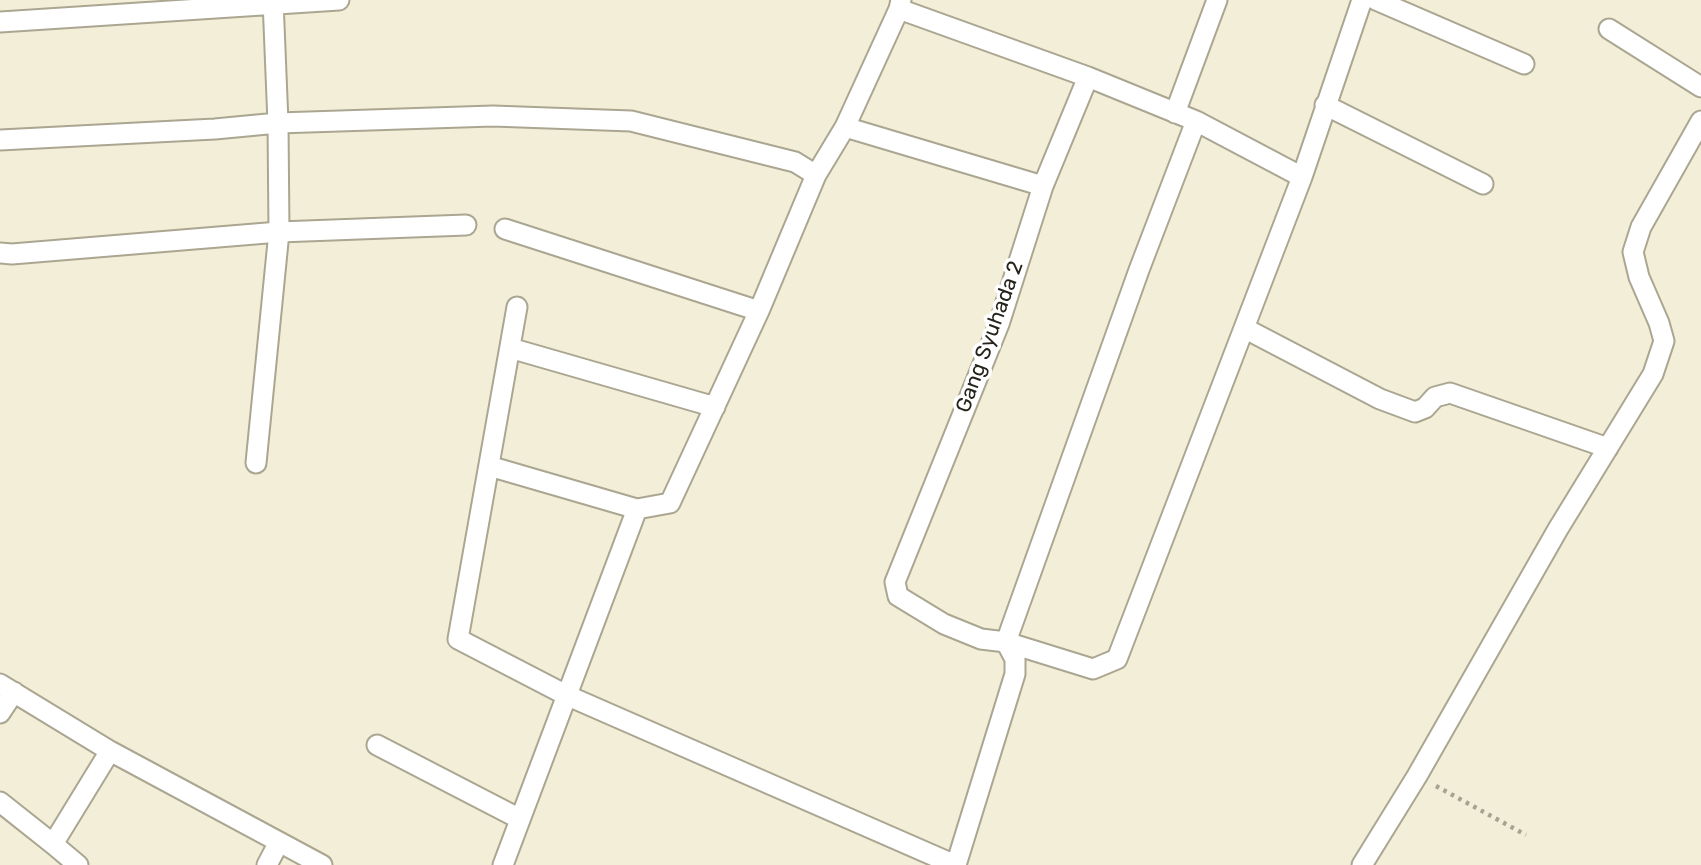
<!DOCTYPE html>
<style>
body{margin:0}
canvas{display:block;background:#f3eed8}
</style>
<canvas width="1701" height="865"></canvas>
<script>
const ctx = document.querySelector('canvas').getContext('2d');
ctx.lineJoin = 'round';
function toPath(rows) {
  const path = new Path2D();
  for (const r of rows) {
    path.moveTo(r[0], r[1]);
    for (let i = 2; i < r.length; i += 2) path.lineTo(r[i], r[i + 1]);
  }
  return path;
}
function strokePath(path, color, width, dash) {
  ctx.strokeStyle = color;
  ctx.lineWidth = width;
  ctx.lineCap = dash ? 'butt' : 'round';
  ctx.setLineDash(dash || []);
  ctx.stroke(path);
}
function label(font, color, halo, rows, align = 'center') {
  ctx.font = font + ' Rubik,sans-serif';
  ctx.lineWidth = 7;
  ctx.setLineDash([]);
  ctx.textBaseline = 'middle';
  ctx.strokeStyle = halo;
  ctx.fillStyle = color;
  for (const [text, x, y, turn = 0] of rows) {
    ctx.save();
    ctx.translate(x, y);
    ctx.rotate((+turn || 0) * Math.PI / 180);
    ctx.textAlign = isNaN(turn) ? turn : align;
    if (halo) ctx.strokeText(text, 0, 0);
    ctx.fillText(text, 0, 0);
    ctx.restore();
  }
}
const street = toPath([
 [1376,0,1524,64],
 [899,9,1088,77,1196,121,1302,177,1117,659,1093,669,1006,642,1015,659,1015,674,956,865],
 [0,22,339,0],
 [1609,29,1701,87],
 [1088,77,1043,186,999,324,895,582,898,596,944,624,981,639,1006,642,1139,270,1196,121],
 [1325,105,1483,184],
 [1175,113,1217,0],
 [845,127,1043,186],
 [0,140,215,129,278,123,493,116,631,121,795,162,816,175],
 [1302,177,1362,0],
 [505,229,759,311],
 [0,253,12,254,279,232,466,225],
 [517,307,458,639,566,695,955,865],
 [1244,328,1380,399,1415,412,1425,408,1435,397,1450,393,1608,448],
 [510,348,715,407],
 [256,463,279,232,278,123,273,0],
 [489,466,637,509],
 [0,684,110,751,322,865],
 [0,713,14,692],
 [377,745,520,819],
 [0,802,53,844,110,751],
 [53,844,78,865],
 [267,865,279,842],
 [503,865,637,509,670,503,759,311,816,175,845,127,899,9,901,0],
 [1362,865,1417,776,1558,529,1653,374,1664,341,1659,323,1639,277,1633,252,1641,227,1701,121]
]);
strokePath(street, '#aaa691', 23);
strokePath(toPath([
 [1436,786,1526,835]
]), '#a7a393', 4.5, [3.5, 5]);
strokePath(street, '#fff', 19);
label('21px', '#25231b', '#fff', [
 ["Gang Syuhada 2",990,337,-70]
]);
</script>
